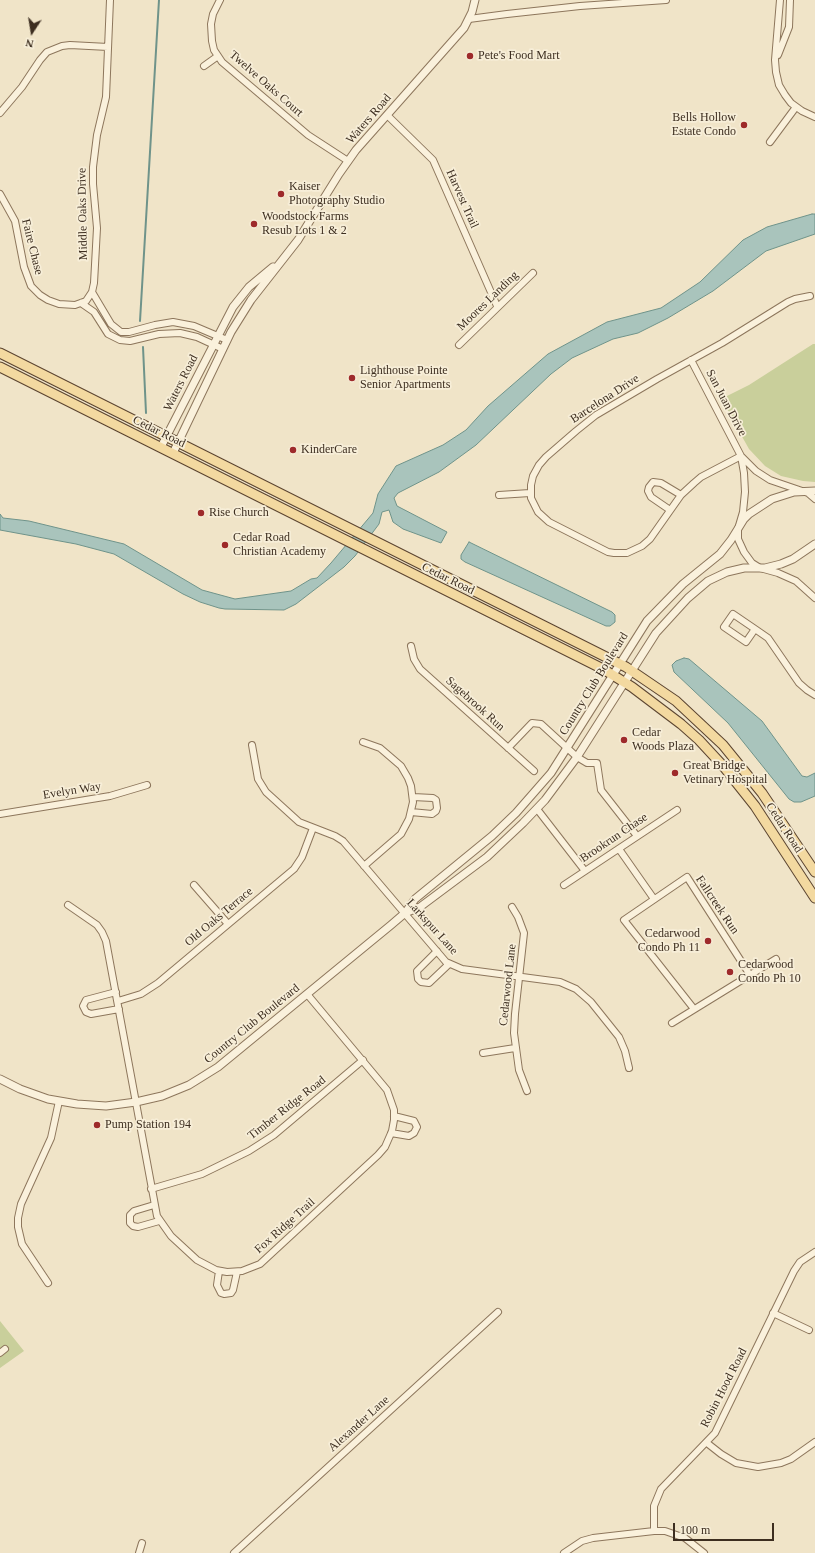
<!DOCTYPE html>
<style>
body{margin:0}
#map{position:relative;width:815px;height:1553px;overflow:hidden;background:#f0e4c8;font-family:Georgia,serif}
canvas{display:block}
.north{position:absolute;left:12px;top:12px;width:40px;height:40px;-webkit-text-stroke:3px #f7eed8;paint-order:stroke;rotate:192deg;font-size:11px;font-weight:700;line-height:16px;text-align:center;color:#3d2e20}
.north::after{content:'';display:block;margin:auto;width:14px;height:18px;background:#3d2e20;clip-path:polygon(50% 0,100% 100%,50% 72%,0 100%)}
.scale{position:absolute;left:673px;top:1523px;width:101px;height:18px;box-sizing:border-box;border:2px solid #3d2e20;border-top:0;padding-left:5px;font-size:12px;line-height:14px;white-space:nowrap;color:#3d2e20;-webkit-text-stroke:3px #f7eed8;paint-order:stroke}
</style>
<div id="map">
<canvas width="815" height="1553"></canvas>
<div class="north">N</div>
<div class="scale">100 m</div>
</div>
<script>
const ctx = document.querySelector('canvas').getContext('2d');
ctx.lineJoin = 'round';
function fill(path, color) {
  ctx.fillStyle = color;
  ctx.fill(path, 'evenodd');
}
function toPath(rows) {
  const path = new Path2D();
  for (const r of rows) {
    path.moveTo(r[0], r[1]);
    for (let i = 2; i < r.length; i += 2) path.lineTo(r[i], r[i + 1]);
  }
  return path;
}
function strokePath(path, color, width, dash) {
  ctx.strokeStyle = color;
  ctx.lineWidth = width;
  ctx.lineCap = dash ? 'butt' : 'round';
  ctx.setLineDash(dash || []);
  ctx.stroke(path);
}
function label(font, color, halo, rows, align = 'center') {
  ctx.font = font + ' Georgia,serif';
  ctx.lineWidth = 3.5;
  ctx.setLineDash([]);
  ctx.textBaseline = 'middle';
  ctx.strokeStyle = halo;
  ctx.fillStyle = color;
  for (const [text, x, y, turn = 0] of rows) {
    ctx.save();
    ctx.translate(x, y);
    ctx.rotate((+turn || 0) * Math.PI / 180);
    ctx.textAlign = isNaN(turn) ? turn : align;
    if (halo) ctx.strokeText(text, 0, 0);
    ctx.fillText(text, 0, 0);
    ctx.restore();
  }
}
fill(toPath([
 [813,344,815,344,815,482,803,481,781,476,765,466,749,449,721,399,749,385],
 [0,1321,24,1351,0,1368]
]), '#c9cf9b');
const water = toPath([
 [812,214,815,214,815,234,766,251,713,291,668,318,638,333,613,339,572,358,551,374,476,445,439,472,398,493,394,498,397,506,447,532,441,543,403,529,393,522,389,510,382,512,379,524,355,556,344,567,296,604,284,610,225,609,219,608,200,602,183,594,114,554,76,544,0,530,0,514,3,518,29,521,124,544,202,590,235,599,291,591,311,579,317,578,331,563,373,513,378,494,396,466,443,445,466,430,488,406,548,354,607,322,661,308,700,282,743,240,767,227,812,214],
 [469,542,612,612,615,615,615,622,610,626,606,626,465,562,461,559,461,555,469,542],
 [684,658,689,659,762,721,802,776,807,777,815,773,815,796,801,802,794,802,789,799,728,723,674,672,672,665,676,661,684,658]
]);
fill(water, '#a9c4bc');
strokePath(water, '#6f938a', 1);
strokePath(toPath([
 [140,321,159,0],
 [143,347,146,413]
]), '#6f938a', 2);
const minor = toPath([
 [220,0,213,14,211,24,212,41,214,50,222,62,308,135,348,161],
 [780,0,775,60,776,72,779,85,785,95,791,103,802,111,815,117],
 [469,19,507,14,580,6,666,0],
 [778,55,789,27,790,0],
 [204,66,218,56],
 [0,113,22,87,40,60,47,52,62,46,70,45,108,47],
 [387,115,433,160,497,306],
 [770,142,796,107],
 [0,194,15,221,24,267,31,286,40,295,48,300,59,304,75,305,86,301,92,292,94,283,97,228,93,184,93,167,97,135,106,97,110,0],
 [92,292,111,324,121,332,129,332,155,325,173,322,194,326,227,340],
 [81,303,94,312,108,334,120,340,130,341,159,334,180,333,197,337,223,349],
 [459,345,533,273],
 [691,360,741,456,756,471,770,480,808,493,815,499],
 [741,456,701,477,694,483,681,495,650,539,642,546,627,553,614,553,608,552,549,522,538,512,531,498,531,485,533,476,539,465,546,457,576,431,596,415,657,379,722,343,788,302,795,299,810,296],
 [741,456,744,473,745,492,743,512,738,529,738,539,744,552,752,563,760,568,778,573,796,581,815,598],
 [499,495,530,493],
 [670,510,651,497,648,491,649,487,653,482,661,483,681,495],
 [755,629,746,642,724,627,733,614,755,629,768,638,799,683,807,690,815,695],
 [411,646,414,659,420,669,534,771],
 [363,742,380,748,401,766,408,778,411,786,413,802,409,819,401,834,364,866],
 [252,745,258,779,266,792,299,822,335,836,343,841,446,962,462,969,560,982,576,989,591,1002,619,1037,625,1051,629,1068],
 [508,748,532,723,541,724,577,757,587,763,597,763,601,790,637,836],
 [537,809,585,871],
 [411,812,432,814,436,811,437,808,436,800,433,798,413,797],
 [0,814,110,796,147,785],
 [619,849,654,899],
 [194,885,228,924],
 [564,885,677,810],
 [68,905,97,925,102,932,106,941,157,1216,171,1236,197,1260,216,1270,227,1272,242,1271,260,1264,378,1155,385,1147,392,1131,394,1120,394,1110,387,1090,307,994],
 [512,907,518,917,524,933,515,1014,514,1033,519,1070,527,1091],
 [437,951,417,971,418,979,421,982,429,983,449,964],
 [116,992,86,1000,83,1006,86,1012,91,1014,119,1009],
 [118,1001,141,994,158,983,294,869,302,857,313,828],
 [694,1009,624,920,687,877,750,975],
 [672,1023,776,959],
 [483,1053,515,1048],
 [391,1133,409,1136,414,1133,417,1127,414,1121,394,1116],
 [151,1189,202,1174,249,1151,274,1135,363,1060],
 [154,1205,134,1211,130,1215,130,1223,133,1226,138,1227,159,1221],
 [219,1271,217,1285,221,1293,224,1294,231,1293,233,1290,237,1272],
 [48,1283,22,1244,18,1227,18,1218,21,1204,51,1138,59,1101],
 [773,1313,809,1330],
 [0,1353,5,1349],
 [707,1443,721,1454,736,1463,758,1467,781,1463,791,1459,815,1442],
 [654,1531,654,1506,661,1489,715,1433,794,1271,800,1262,815,1252],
 [139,1553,142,1543],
 [234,1553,498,1312],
 [564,1553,582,1541,593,1538,654,1531,665,1531,685,1538,704,1553]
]);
const tertiary = toPath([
 [161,447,233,307,249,287,273,267],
 [173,453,231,332,251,300,298,240,339,174,356,150,464,28,472,12,475,0],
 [405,913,420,907,487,857,523,823,545,800,577,757,656,633,688,598,708,581,727,572,744,568,765,568,781,564,793,559,815,544],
 [0,1079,20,1089,48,1099,77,1104,106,1106,136,1102,162,1096,189,1085,218,1067,391,925,405,913,415,899,492,836,516,813,551,773,647,621,683,584,720,554,731,540,744,519,749,514,772,499,794,492,815,491]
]);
const primary = toPath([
 [0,353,626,667,676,701,723,745,762,793,815,872],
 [0,367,603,669,632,687,681,724,699,740,724,767,755,806,815,898]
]);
strokePath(minor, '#8d765c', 8);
strokePath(tertiary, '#8d765c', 9);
strokePath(primary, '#5b4430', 11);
strokePath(minor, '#faf1dc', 6);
strokePath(tertiary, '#faf1dc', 7);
strokePath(primary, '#f3d9a0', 9);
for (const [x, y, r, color] of [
 [470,56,4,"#9e2a2b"],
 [744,125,4,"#9e2a2b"],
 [281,194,4,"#9e2a2b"],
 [254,224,4,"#9e2a2b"],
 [352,378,4,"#9e2a2b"],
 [293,450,4,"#9e2a2b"],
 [201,513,4,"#9e2a2b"],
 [225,545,4,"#9e2a2b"],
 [624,740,4,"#9e2a2b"],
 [675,773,4,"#9e2a2b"],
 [708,941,4,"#9e2a2b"],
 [730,972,4,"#9e2a2b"],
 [97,1125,4,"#9e2a2b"]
]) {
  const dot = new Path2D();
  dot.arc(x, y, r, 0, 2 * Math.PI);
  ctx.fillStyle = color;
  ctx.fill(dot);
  strokePath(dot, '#f7eed8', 1.5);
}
label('12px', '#3d2e20', '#f7eed8', [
 ["Pete's Food Mart",478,56],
 ["Bells Hollow",736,118,"right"],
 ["Estate Condo",736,132,"right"],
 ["Kaiser",289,187],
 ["Photography Studio",289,201],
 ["Woodstock Farms",262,217],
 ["Resub Lots 1 & 2",262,231],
 ["Lighthouse Pointe",360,371],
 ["Senior Apartments",360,385],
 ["KinderCare",301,450],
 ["Rise Church",209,513],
 ["Cedar Road",233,538],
 ["Christian Academy",233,552],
 ["Cedar",632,733],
 ["Woods Plaza",632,747],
 ["Great Bridge",683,766],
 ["Vetinary Hospital",683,780],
 ["Cedarwood",700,934,"right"],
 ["Condo Ph 11",700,948,"right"],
 ["Cedarwood",738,965],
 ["Condo Ph 10",738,979],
 ["Pump Station 194",105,1125]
], 'left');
label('12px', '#3d2e20', '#f7eed8', [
 ["Twelve Oaks Court",266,84,41],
 ["Waters Road",369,119,-49],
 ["Harvest Trail",462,199,66],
 ["Middle Oaks Drive",83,214,-91],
 ["Faire Chase",32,247,76],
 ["Moores Landing",488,301,-44],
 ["Waters Road",181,383,-63],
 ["Barcelona Drive",605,399,-33],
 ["San Juan Drive",726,403,62],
 ["Cedar Road",159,432,26],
 ["Cedar Road",448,579,26],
 ["Country Club Boulevard",594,684,-58],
 ["Sagebrook Run",475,704,42],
 ["Evelyn Way",72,791,-9],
 ["Cedar Road",784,828,57],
 ["Brookrun Chase",614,838,-34],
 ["Fallcreek Run",717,905,56],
 ["Old Oaks Terrace",219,917,-40],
 ["Larkspur Lane",432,927,48],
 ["Cedarwood Lane",508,985,-84],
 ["Country Club Boulevard",252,1024,-39],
 ["Timber Ridge Road",287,1108,-38],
 ["Fox Ridge Trail",285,1226,-42],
 ["Robin Hood Road",724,1388,-63],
 ["Alexander Lane",359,1424,-42]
]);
</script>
